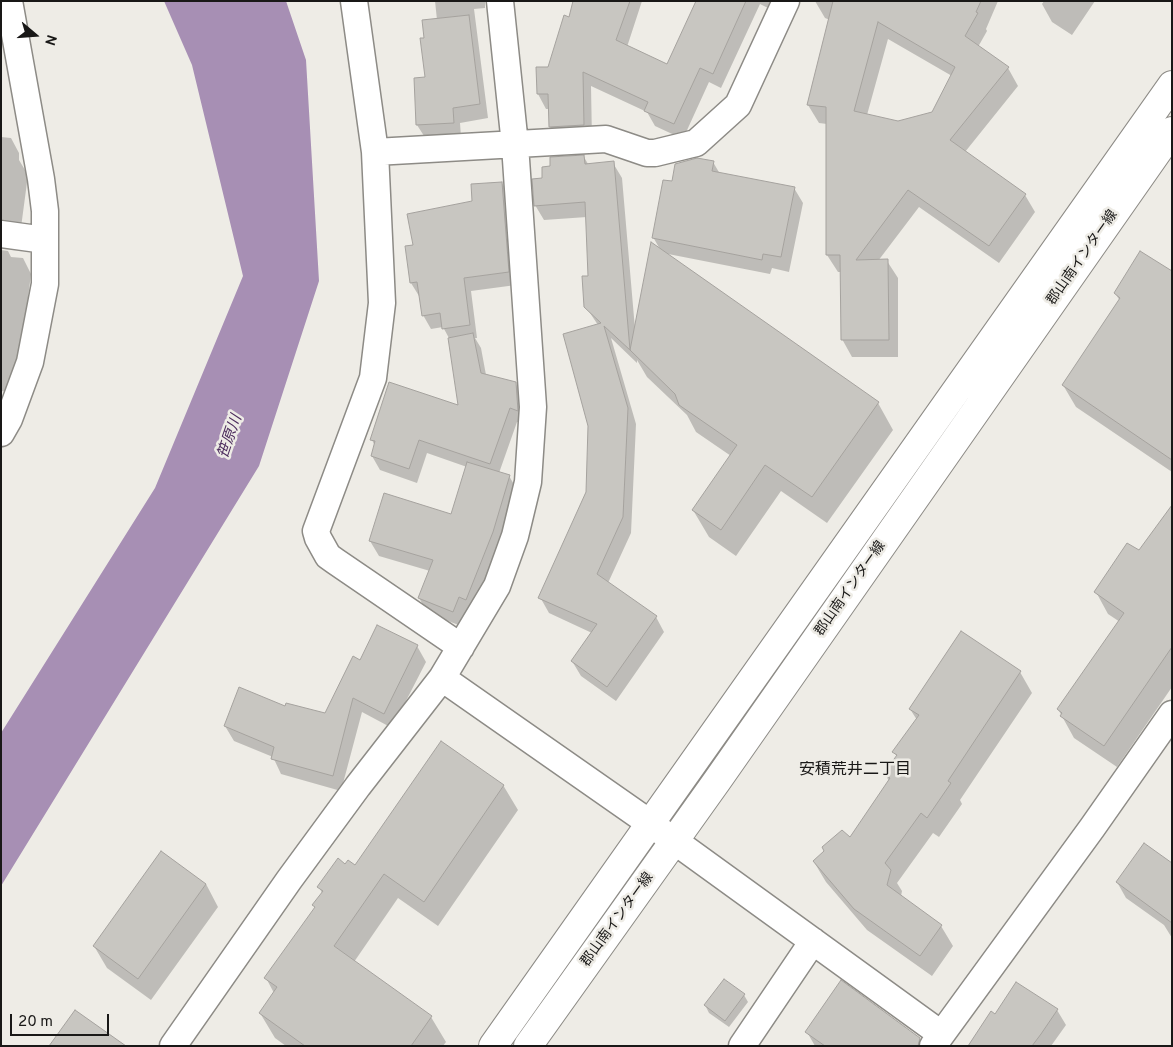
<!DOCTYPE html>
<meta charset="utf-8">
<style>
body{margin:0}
#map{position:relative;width:1173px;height:1047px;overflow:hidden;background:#eeece6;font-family:Overpass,sans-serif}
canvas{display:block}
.frame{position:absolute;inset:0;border:2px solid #191817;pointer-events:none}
.north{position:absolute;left:10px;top:10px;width:50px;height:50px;-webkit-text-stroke:4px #eeece6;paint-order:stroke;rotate:108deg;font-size:14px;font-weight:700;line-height:20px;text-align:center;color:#191817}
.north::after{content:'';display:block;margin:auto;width:18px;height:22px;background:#191817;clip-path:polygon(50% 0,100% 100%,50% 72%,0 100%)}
.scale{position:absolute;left:10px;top:1014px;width:99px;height:22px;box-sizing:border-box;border:2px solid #191817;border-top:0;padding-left:6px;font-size:15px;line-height:18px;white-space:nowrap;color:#191817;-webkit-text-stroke:4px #eeece6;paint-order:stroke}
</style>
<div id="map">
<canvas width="1173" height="1047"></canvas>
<div class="frame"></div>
<div class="north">N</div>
<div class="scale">20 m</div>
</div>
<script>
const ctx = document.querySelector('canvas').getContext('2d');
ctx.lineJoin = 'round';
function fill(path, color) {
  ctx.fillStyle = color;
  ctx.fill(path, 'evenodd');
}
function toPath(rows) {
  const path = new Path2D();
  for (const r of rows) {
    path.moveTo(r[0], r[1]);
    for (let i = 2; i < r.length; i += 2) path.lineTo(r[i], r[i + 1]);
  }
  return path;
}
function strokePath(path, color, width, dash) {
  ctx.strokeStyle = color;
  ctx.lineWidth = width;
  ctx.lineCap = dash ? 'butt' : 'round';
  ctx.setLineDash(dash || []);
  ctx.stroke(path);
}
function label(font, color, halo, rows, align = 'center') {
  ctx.font = font + ' Overpass,"Noto Sans JP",sans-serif';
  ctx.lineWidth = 5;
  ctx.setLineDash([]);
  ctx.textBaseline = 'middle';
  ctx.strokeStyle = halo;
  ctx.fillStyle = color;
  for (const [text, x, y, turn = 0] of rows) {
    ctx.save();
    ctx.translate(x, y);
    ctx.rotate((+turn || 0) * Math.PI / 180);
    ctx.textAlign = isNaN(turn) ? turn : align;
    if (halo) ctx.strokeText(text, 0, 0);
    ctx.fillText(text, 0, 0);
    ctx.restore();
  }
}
fill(toPath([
 [164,1,286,1,306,60,319,281,259,466,1,886,1,733,155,488,243,276,192,65]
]), '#a78fb4');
fill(toPath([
 [435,1,485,1,485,8,474,9,488,118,460,123,461,137,426,139,417,125,415,79,426,78,425,39,437,20],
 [575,1,642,1,627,47,668,65,716,1,776,1,772,10,760,4,721,88,709,82,683,139,655,126,647,112,591,86,592,140,559,142,550,127,550,109,546,109,538,94,570,18],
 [815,1,998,1,986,29,987,31,978,47,1008,68,1018,86,965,152,1025,195,1035,212,999,263,919,207,878,261,887,261,898,278,898,357,852,357,842,339,841,272,838,272,827,255,827,124,819,123,808,105,830,20,825,18],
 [888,39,952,76,933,113,898,122,867,115],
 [1044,1,1095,1,1072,35,1052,22,1042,4],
 [1,137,11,138,19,153,19,160,28,175,20,235,1,237],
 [584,157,588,164,613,163,622,178,635,329,661,251,653,237,673,183,713,162,720,174,794,188,803,203,789,272,772,268,770,274,663,253,878,403,893,430,827,523,781,491,736,556,709,537,693,510,731,456,696,432,687,415,647,377,637,360,637,363,611,338,636,424,631,533,608,583,656,617,664,632,616,701,581,676,572,661,592,633,549,613,540,597,588,492,598,325,586,307,589,277,587,217,544,220,535,205,544,180],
 [502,183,510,196,516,285,471,291,477,338,475,338,481,348,486,375,515,383,524,397,525,424,517,422,499,473,509,476,518,491,475,615,461,626,428,613,419,598,430,571,379,556,370,541,452,515,467,467,427,453,417,483,380,470,372,456,375,446,372,440,460,407,450,340,443,327,431,329,423,315,421,296,419,296,411,283,415,246],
 [1,250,8,251,11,257,23,258,31,274,16,393,1,391],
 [1172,273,1172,472,1076,407,1063,385,1120,301,1115,293],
 [1172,507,1172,687,1117,767,1074,738,1058,709,1120,622,1108,614,1096,592,1139,552],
 [961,632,1020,672,1032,693,960,800,962,804,939,837,933,833,897,883,902,891,901,896,941,926,953,946,932,976,867,930,826,882,814,862,850,839,889,781,885,774,897,757,894,752,917,720,910,709],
 [417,646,426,662,392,728,362,712,341,791,281,774,273,757,234,741,225,726,286,707,326,715,360,661],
 [503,785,518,810,438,926,398,898,354,962,431,1017,446,1042,443,1046,286,1046,275,1038,260,1013,274,993,266,978,316,908,322,893,319,887,345,866,356,867],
 [1172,865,1172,938,1164,925,1126,898,1117,882],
 [206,884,218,907,151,1000,107,968,94,946],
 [744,995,748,1002,729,1027,709,1013,705,1005],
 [1057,1010,1066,1025,1051,1046,968,1046,992,1013,995,1015],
 [807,1032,920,1039,923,1046,815,1046]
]), '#0003');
const building = toPath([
 [573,1,630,1,616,40,667,64,696,1,746,1,713,74,700,68,674,124,644,111,648,102,583,72,584,125,549,127,548,94,537,94,536,67,548,67,564,15,569,17,573,1],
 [833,1,981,1,976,12,978,13,965,36,1009,67,950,140,1026,194,989,246,908,190,856,260,888,259,889,340,841,340,840,255,826,255,826,107,807,105,833,1],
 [878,22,955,67,932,112,898,121,854,111,878,22],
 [469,15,480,104,453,108,454,123,416,125,414,78,425,77,420,38,424,38,422,20,469,15],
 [584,155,585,164,614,161,630,350,604,326,628,408,623,517,597,574,657,616,607,687,571,661,597,624,538,598,586,492,588,426,563,334,601,323,584,307,582,276,588,276,585,202,534,206,532,179,542,178,542,167,550,166,550,157,584,155],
 [697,158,714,161,712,171,795,187,781,257,763,254,762,260,652,238,663,180,672,181,675,164,697,158],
 [502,182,509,272,464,278,470,325,442,329,440,313,422,316,417,282,410,283,405,246,413,245,407,214,472,201,471,184,502,182],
 [651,242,879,402,812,497,765,465,721,530,692,510,737,445,679,405,675,394,630,350,651,242],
 [1140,251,1172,271,1172,460,1062,385,1120,298,1114,293,1140,251],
 [473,333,481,373,516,382,518,411,510,408,490,464,419,440,409,469,371,456,375,441,370,440,389,382,458,405,448,338,473,333],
 [467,462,510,475,493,532,466,600,459,597,453,612,418,598,433,560,369,541,384,493,451,514,467,462],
 [1172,505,1172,647,1104,746,1060,716,1062,713,1057,709,1124,613,1094,592,1127,543,1139,550,1172,505],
 [377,625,418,645,384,714,353,698,333,776,271,759,274,747,224,726,239,687,285,706,286,703,325,713,353,656,360,660,377,625],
 [961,631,1021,671,948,781,951,783,927,818,921,813,885,863,891,870,887,885,942,925,920,956,854,909,813,861,824,851,822,847,842,830,850,837,890,778,883,774,897,755,892,752,919,715,909,709,961,631],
 [441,741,504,785,424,902,384,874,334,946,432,1016,411,1046,305,1046,259,1013,277,987,264,978,315,907,312,905,323,891,317,887,338,858,345,864,348,860,355,865,441,741],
 [1144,843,1172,863,1172,923,1116,882,1144,843],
 [161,851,206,884,138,979,93,946,161,851],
 [724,979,745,994,725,1021,704,1005,724,979],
 [841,980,920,1038,918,1046,825,1046,805,1032,841,980],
 [1016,982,1058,1009,1041,1034,1032,1046,968,1046,991,1011,995,1014,1016,982],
 [75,1010,126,1046,49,1046,75,1010]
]);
fill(building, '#c8c6c1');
strokePath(building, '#a5a29e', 1);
const minor = toPath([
 [354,1,375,152,382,303,373,378,316,531,318,538,328,556,335,561,461,647],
 [375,152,606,139,647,153,655,153,696,143,738,105,786,1],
 [1,234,45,240],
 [1,433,9,419,30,362,45,284,45,211,41,179,9,1],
 [442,678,651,824,941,1034],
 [173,1046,289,880,358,786,442,678,497,586,515,536,528,482,533,407,515,145,500,1],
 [742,1046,813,941],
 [933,1046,1092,828,1172,714]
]);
const tertiary = toPath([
 [493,1046,1172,85],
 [528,1046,717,781,1172,131]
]);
strokePath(minor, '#8d8b86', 29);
strokePath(tertiary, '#8d8b86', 30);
strokePath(minor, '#fff', 26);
strokePath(tertiary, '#fff', 28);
label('14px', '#191817', '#eeece6', [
 ["郡山南インター線",1083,258,-55],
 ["郡山南インター線",851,589,-55],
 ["郡山南インター線",618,920,-54]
]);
label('italic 15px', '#4d2d5e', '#eeece6', [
 ["笹原川",231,437,-71]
]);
label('16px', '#191817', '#eeece6', [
 ["安積荒井二丁目",855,771]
]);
</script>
